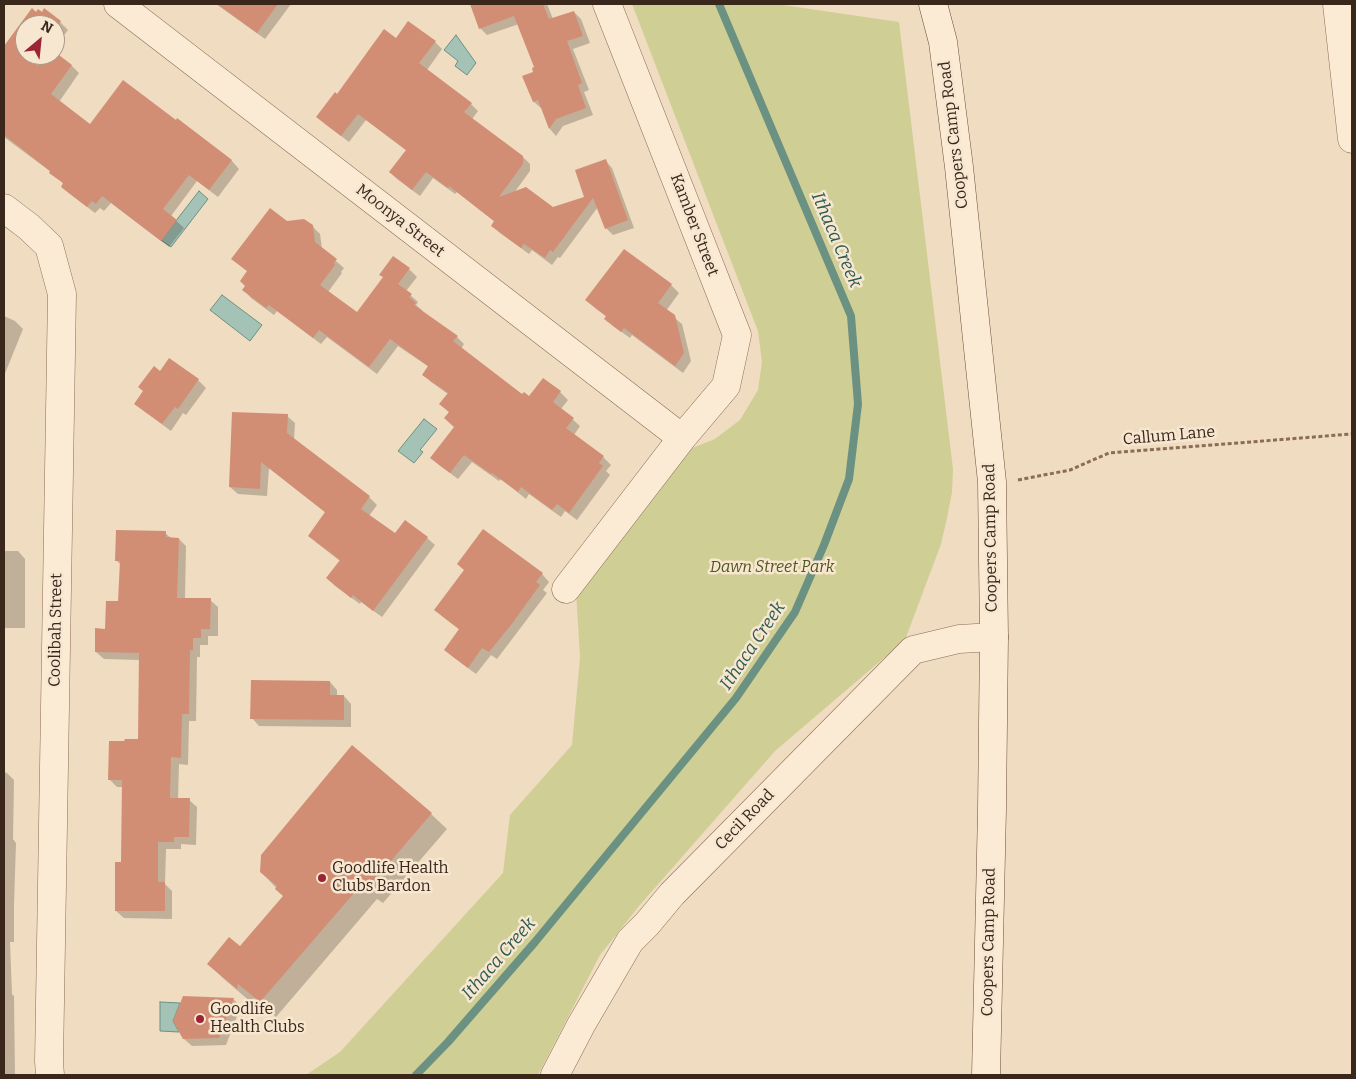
<!DOCTYPE html>
<style>
body{margin:0}
#map{position:relative;width:1356px;height:1079px;overflow:hidden;background:#f0dcc1;font-family:Bitter,serif}
canvas{display:block}
.frame{position:absolute;inset:0;border:5px solid #39271c;pointer-events:none}
.north{position:absolute;left:15px;top:15px;width:50px;height:50px;box-sizing:border-box;background:#f7e7d1;border:1px solid #ab9a89;border-radius:50%;rotate:28deg;font-size:14px;font-weight:700;line-height:20px;text-align:center;color:#39271c}
.north::after{content:'';display:block;margin:auto;width:18px;height:22px;background:#9d2435;clip-path:polygon(50% 0,100% 100%,50% 72%,0 100%)}
</style>
<div id="map">
<canvas width="1356" height="1079"></canvas>
<div class="frame"></div>
<div class="north">N</div>
</div>
<script>
const ctx = document.querySelector('canvas').getContext('2d');
ctx.lineJoin = 'round';
function fill(path, color) {
  ctx.fillStyle = color;
  ctx.fill(path, 'evenodd');
}
function toPath(rows) {
  const path = new Path2D();
  for (const r of rows) {
    path.moveTo(r[0], r[1]);
    for (let i = 2; i < r.length; i += 2) path.lineTo(r[i], r[i + 1]);
  }
  return path;
}
function strokePath(path, color, width, dash) {
  ctx.strokeStyle = color;
  ctx.lineWidth = width;
  ctx.lineCap = dash ? 'butt' : 'round';
  ctx.setLineDash(dash || []);
  ctx.stroke(path);
}
function label(font, color, halo, rows, align = 'center') {
  ctx.font = font + ' Bitter,serif';
  ctx.lineWidth = 5;
  ctx.setLineDash([]);
  ctx.textBaseline = 'middle';
  ctx.strokeStyle = halo;
  ctx.fillStyle = color;
  for (const [text, x, y, turn = 0] of rows) {
    ctx.save();
    ctx.translate(x, y);
    ctx.rotate((+turn || 0) * Math.PI / 180);
    ctx.textAlign = isNaN(turn) ? turn : align;
    if (halo) ctx.strokeText(text, 0, 0);
    ctx.fillText(text, 0, 0);
    ctx.restore();
  }
}
fill(toPath([
 [632,4,776,4,899,22,953,469,952,492,947,518,941,544,905,640,775,751,639,906,600,955,538,1075,306,1075,340,1052,503,873,510,815,572,745,580,657,576,591,685,451,715,439,740,420,758,390,762,362,758,331]
]), '#cfce94');
const water = toPath([
 [456,35,476,63,467,75,455,66,458,61,444,50,456,35],
 [199,191,208,199,171,247,161,240,199,191],
 [222,295,262,325,250,341,210,310,222,295],
 [424,419,437,429,420,450,423,452,414,463,398,451,424,419],
 [160,1002,180,1003,173,1021,179,1032,160,1031,160,1002]
]);
fill(water, '#a4c2b5');
strokePath(water, '#6a9182', 1);
fill(toPath([
 [216,4,291,4,265,39],
 [471,4,547,4,553,19,574,12,581,19,590,43,573,49,589,90,584,92,593,115,563,126,556,136,550,129,542,109,534,102,535,67,519,24,487,35,480,28],
 [32,10,36,14,42,13,44,10,60,22,68,30,55,47,55,25,25,25,25,55,55,55,55,54,72,66,79,73,59,102,90,125,176,122,177,120,232,161,239,169,218,197,197,181,171,216,184,228,169,247,111,203,104,211,100,208,95,213,70,194,62,187,64,184,51,172,4,137,4,48],
 [396,40,435,42,442,49,427,70,471,104,478,111,472,119,522,156,530,164,530,171,514,193,553,208,586,198,605,160,612,168,634,228,613,235,606,228,598,207,560,258,558,257,552,265,532,250,529,254,500,233,492,225,495,222,457,192,455,194,433,178,420,196,397,179,390,172,407,151,366,120,349,142,325,124,318,117,337,95],
 [286,223,312,226,320,234,322,249,344,268,341,272,342,273,328,292,358,314,409,269,417,277,406,291,418,302,416,305,423,311,422,312,457,337,464,344,461,349,522,396,529,398,543,379,560,392,568,400,561,409,580,426,574,435,603,457,611,465,606,471,610,475,577,520,565,511,561,517,529,494,526,499,501,479,499,481,472,462,458,479,439,465,432,458,455,428,450,413,441,404,448,394,431,382,423,374,429,367,398,346,377,374,327,337,321,344,277,311,274,315,251,298,244,290,246,286,248,272,233,259],
 [624,251,671,285,679,293,666,311,682,324,691,361,683,373,632,335,630,338,613,326,606,318,607,317,595,308,587,300],
 [4,316,15,321,23,329,4,376],
 [170,359,198,380,206,388,186,415,183,413,171,431,144,411,136,403],
 [287,416,295,423,294,440,369,497,377,505,369,516,395,535,427,538,435,545,382,617,361,602,360,604,335,586,327,578,340,561,317,543,309,535,326,513,269,468,267,496,238,494,230,487],
 [165,533,171,538,179,539,186,546,185,599,210,600,218,607,218,636,208,636,208,645,200,645,200,657,197,657,196,721,189,721,188,765,179,764,178,800,189,800,197,807,196,845,181,844,181,849,166,849,165,884,172,891,172,919,124,918,116,911,122,863,123,787,117,787,109,779,140,740,140,660,104,659,96,652,120,603,121,565,116,560],
 [4,551,18,551,25,559,25,628,4,628],
 [465,571,542,574,549,582,543,590,547,593,497,659,491,655,476,674,453,657,445,650,460,630,443,617,436,610],
 [330,682,337,690,337,696,344,696,351,704,351,727,259,726,252,718],
 [352,747,431,814,447,829,383,903,377,899,276,1017,254,998,252,1003,224,979,208,964,240,947,284,896,261,872],
 [4,772,7,773,14,780,13,839,16,843,14,905,14,942,10,942,12,994,14,996,15,1075,4,1075],
 [233,999,241,1006,226,1045,192,1046,184,1039]
]), '#0003');
strokePath(toPath([
 [416,1075,448,1042,535,942,736,698,795,612,824,545,849,479,858,404,851,316,719,4]
]), '#6a9182', 8);
fill(toPath([
 [217,4,278,4,257,33],
 [470,4,543,4,549,19,574,11,583,36,567,41,582,83,578,85,586,108,556,119,549,129,538,100,533,102,522,76,533,72,532,68,534,67,514,16,479,29],
 [32,8,36,12,38,9,42,12,44,8,61,21,55,30,55,25,25,25,25,55,55,55,55,52,72,65,51,94,90,124,123,80,176,120,177,118,232,160,209,190,189,175,163,209,177,220,161,241,102,196,96,204,92,201,87,207,61,187,63,183,49,173,50,171,4,135,4,46],
 [408,21,436,41,419,63,472,103,464,112,523,156,523,164,499,197,526,187,553,207,584,197,575,170,606,159,628,220,605,229,593,198,553,252,550,250,545,258,524,244,521,248,491,226,494,221,449,186,448,188,426,172,412,190,389,172,406,150,358,114,341,136,316,117,335,92,337,94,384,29,396,38],
 [270,208,287,221,304,219,313,225,315,242,337,259,334,263,335,265,320,285,357,312,383,277,379,275,393,256,410,268,398,284,412,294,409,297,416,303,414,305,458,336,453,341,522,394,524,392,529,396,543,378,561,391,553,402,574,418,566,428,604,456,599,463,603,466,569,513,557,504,552,510,521,487,518,492,492,473,491,474,464,455,450,473,430,458,454,427,444,418,449,412,439,404,448,393,422,375,428,366,390,339,369,367,319,330,313,338,269,305,266,308,242,290,245,286,240,281,247,271,231,259],
 [624,249,672,284,658,303,675,315,684,353,675,366,624,328,621,332,604,319,606,316,585,300],
 [169,358,199,379,178,409,175,407,162,424,134,404,143,391,138,387,154,366,160,371],
 [232,412,288,414,287,433,370,496,361,509,395,533,405,520,428,537,373,611,353,595,351,598,326,578,340,560,308,536,325,512,261,462,260,489,229,487],
 [483,529,543,573,536,582,540,585,511,625,489,652,482,648,468,668,444,650,459,629,434,610,464,570,457,564],
 [116,530,166,531,166,537,179,538,177,598,211,598,210,629,201,629,201,638,193,638,193,650,190,650,189,714,182,714,181,758,171,757,170,798,190,798,189,837,174,837,174,842,158,842,158,882,165,882,165,911,115,911,115,862,121,862,122,780,108,780,109,741,124,741,125,739,138,739,139,653,95,652,95,628,105,629,106,601,118,601,120,561,115,561],
 [251,680,330,681,330,695,344,695,344,720,250,719],
 [352,745,432,813,367,889,361,885,260,1002,238,984,237,989,207,964,229,937,240,946,283,896,275,889,277,886,260,872,261,855],
 [183,996,234,998,219,1038,183,1039,173,1021]
]), '#d18e74');
const minor = toPath([
 [118,4,682,438],
 [1337,4,1352,139],
 [4,208,29,227,49,246,62,294,49,1061,50,1075],
 [566,589,682,438,726,386,737,335,607,4],
 [555,1075,581,1025,630,941,647,924,672,894,913,650,959,639,994,637]
]);
const secondary = toPath([
 [933,4,943,42,959,167,992,482,994,637,992,809,986,1075]
]);
strokePath(minor, '#8b6c57', 29);
strokePath(secondary, '#6c4d3a', 29);
strokePath(toPath([
 [1018,480,1070,470,1109,453,1352,434]
]), '#8b6c57', 3, [4, 2.5]);
strokePath(minor, '#fbead4', 28);
strokePath(secondary, '#fbead4', 28);
for (const [x, y, r, color] of [
 [322,878,5,"#9d2435"],
 [200,1019,5,"#9d2435"]
]) {
  const dot = new Path2D();
  dot.arc(x, y, r, 0, 2 * Math.PI);
  ctx.fillStyle = color;
  ctx.fill(dot);
  strokePath(dot, '#f7e7d1', 2);
}
label('16px', '#39271c', '#f7e7d1', [
 ["Coopers Camp Road",954,135,-97],
 ["Moonya Street",400,221,38],
 ["Kamber Street",694,225,69],
 ["Callum Lane",1169,436,-5],
 ["Coopers Camp Road",991,538,-91],
 ["Coolibah Street",56,630,-89],
 ["Cecil Road",745,820,-46],
 ["Coopers Camp Road",989,942,-89]
]);
label('italic 16px', '#515722', '#f7e7d1', [
 ["Dawn Street Park",772,568]
]);
label('16px', '#39271c', '#f7e7d1', [
 ["Goodlife Health",332,869],
 ["Clubs Bardon",332,887],
 ["Goodlife",210,1010],
 ["Health Clubs",210,1028]
], 'left');
label('italic 18px', '#2b5a51', '#f7e7d1', [
 ["Ithaca Creek",836,240,67],
 ["Ithaca Creek",753,646,-56],
 ["Ithaca Creek",499,959,-49]
]);
</script>
